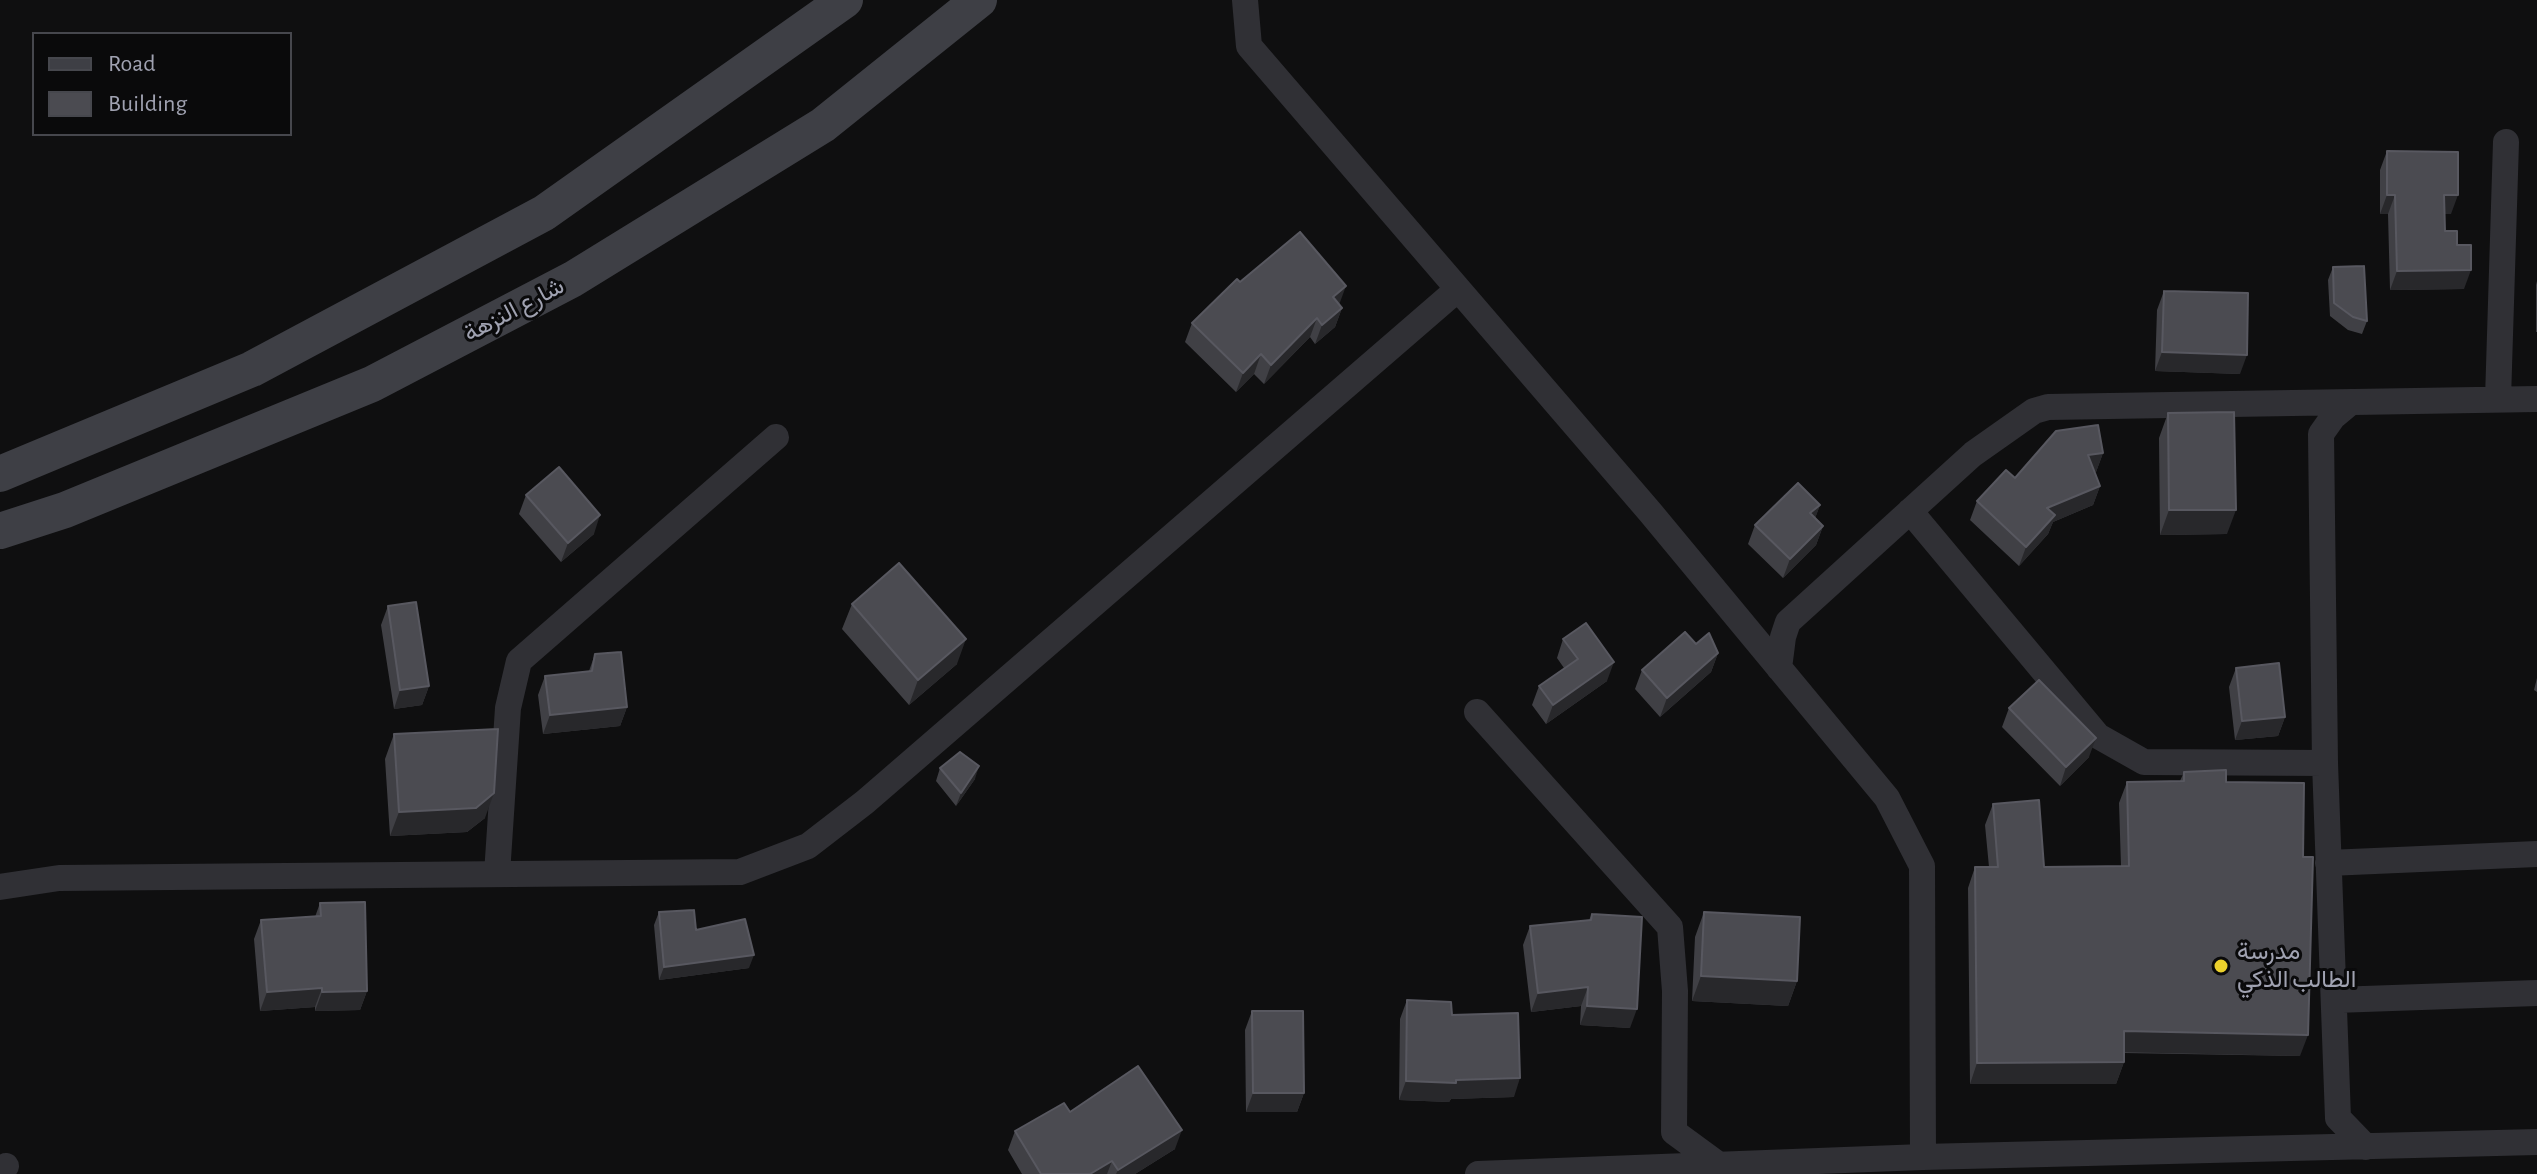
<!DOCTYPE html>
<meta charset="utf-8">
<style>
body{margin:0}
#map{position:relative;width:2537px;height:1174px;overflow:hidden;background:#0f0f10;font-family:"Alegreya Sans",sans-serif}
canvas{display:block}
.legend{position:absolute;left:32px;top:32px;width:260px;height:104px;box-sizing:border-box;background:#0a0a0b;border:2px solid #46474d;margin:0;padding:10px 14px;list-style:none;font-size:24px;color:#a0a2b1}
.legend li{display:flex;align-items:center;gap:16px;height:40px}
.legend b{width:40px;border:2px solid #46474d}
</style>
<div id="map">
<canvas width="2537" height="1174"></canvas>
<ul class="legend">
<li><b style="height:10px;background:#3e3f45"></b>Road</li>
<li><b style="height:22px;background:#4b4b51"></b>Building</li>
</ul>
</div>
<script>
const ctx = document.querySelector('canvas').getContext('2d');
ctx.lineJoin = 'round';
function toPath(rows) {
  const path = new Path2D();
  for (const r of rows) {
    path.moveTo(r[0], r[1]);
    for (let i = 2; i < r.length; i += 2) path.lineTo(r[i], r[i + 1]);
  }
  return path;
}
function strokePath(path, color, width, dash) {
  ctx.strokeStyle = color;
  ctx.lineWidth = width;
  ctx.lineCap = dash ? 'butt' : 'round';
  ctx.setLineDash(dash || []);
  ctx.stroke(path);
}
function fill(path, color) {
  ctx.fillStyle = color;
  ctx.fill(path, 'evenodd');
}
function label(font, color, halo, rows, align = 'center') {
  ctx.font = font + ' "Alegreya Sans",Vazirmatn,sans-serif';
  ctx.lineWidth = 6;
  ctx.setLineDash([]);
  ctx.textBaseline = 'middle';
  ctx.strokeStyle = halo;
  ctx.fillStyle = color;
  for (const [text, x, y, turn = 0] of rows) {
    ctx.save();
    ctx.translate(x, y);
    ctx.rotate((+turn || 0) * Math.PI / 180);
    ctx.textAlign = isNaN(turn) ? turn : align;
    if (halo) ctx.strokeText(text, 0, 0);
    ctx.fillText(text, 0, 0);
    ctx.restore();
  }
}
strokePath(toPath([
 [1245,0,1249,46,1650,512,1887,798,1922,866,1923,1157],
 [2498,399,2506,142],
 [2351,402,2333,417,2321,434,2325,763,2338,1118,2366,1147],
 [1910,511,2098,736,2144,762,2325,763],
 [1779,668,1783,637,1788,622,1973,454,2034,411,2048,407,2537,399],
 [1477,712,1670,927,1675,991,1674,1132,1719,1165],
 [2328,863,2537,854],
 [497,874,508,708,519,661,776,437],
 [0,887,59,878,740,872,808,846,865,802,1458,289],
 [2335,1000,2537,993],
 [0,1171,6,1166],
 [1478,1174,1923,1157,2537,1142]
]), '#303035', 26);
strokePath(toPath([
 [0,474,252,369,544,213,845,0],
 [0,531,65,510,372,384,573,279,823,125,979,0]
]), '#3e3f45', 36);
fill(toPath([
 [2387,151,2451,214,2445,214,2445,231,2457,245,2464,289,2390,290,2388,214,2380,214,2380,170],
 [2333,267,2367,321,2362,334,2348,330,2330,316,2328,280],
 [2537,281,2537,332,2536,332,2536,285],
 [1240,282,1339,305,1342,308,1335,327,1315,344,1310,337,1264,384,1254,374,1236,392,1185,342,1192,323],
 [2164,291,2240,374,2155,371,2157,310],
 [2168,413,2227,534,2160,535,2159,438],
 [2103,453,2096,472,2095,472,2100,486,2093,505,2053,522,2048,534,2019,566,1970,520,1977,501,2015,478],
 [526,495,594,534,561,562,519,514],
 [1820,505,1815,518,1823,526,1816,545,1783,578,1748,544,1755,525],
 [852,604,957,664,909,705,842,629],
 [388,606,429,686,422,705,394,709,381,625],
 [1563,639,1607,681,1546,724,1532,705,1539,686,1564,668,1557,658],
 [1718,653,1711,672,1660,717,1635,689,1642,670],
 [595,654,627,707,620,726,543,734,538,695,545,676,589,671],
 [2236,668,2285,717,2278,736,2235,740,2229,687],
 [2537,678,2537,692,2534,690],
 [2009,708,2089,757,2060,786,2002,727],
 [394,734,485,818,467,832,390,836,385,759],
 [940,768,975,779,956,806,936,781],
 [2184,772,2226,782,2300,1056,2124,1053,2124,1062,2116,1084,1970,1084,1968,888,1975,867,1989,867,1985,825,1993,804,2044,867,2121,866,2119,803,2127,782,2180,781],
 [320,903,367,991,360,1010,315,1011,315,1007,260,1011,254,939,261,920,315,917],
 [659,912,696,930,749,968,659,980,654,925],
 [1704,912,1797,981,1788,1006,1692,1001,1695,937],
 [1592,914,1630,1028,1580,1025,1581,1006,1531,1012,1523,945,1530,926,1589,920],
 [1407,1000,1452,1015,1514,1097,1451,1099,1449,1102,1399,1100,1400,1019],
 [1252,1011,1304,1093,1297,1112,1246,1112,1245,1030],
 [1070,1112,1175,1149,1135,1174,1022,1174,1008,1150,1015,1131]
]), '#404045');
fill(toPath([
 [2387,195,2395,195,2388,214,2380,214],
 [2444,195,2458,195,2451,214,2437,214],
 [2471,270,2464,289,2390,290,2397,271],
 [1346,286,1339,305,1333,297],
 [1342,308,1335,327,1315,344,1322,325],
 [1317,318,1310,337,1264,384,1271,365],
 [2162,352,2247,355,2240,374,2155,371],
 [1261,354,1254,374,1236,392,1243,373],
 [2103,453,2096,472,2081,474,2088,455],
 [2100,486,2093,505,2053,522,2048,534,2019,566,2026,547,2047,508],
 [1820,505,1813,524,1810,513],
 [2169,510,2236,510,2227,534,2160,535],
 [600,515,594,534,561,562,568,543],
 [1823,526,1816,545,1783,578,1790,559],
 [966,639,957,664,909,705,918,680],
 [1718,653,1711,672,1660,717,1667,698],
 [1614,662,1607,681,1546,724,1553,705],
 [429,686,422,705,394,709,400,690],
 [627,707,620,726,543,734,550,715],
 [2285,717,2278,736,2235,740,2242,721],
 [2096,738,2089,757,2060,786,2066,767],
 [979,766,975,779,956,806,961,793],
 [494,793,485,818,467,832,390,836,399,812],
 [754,955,749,968,659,980,664,967],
 [1701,976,1797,981,1788,1006,1692,1001],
 [1588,987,1581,1006,1531,1012,1538,993],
 [322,988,315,1007,260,1011,267,992],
 [367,991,360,1010,315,1011,322,992],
 [1587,1006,1637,1009,1630,1028,1580,1025],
 [2124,1031,2308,1035,2300,1056,2116,1052],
 [2124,1062,2116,1084,1970,1084,1977,1063],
 [1520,1078,1514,1097,1451,1099,1449,1102,1399,1100,1406,1081],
 [1253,1093,1304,1093,1297,1112,1246,1112],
 [1182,1130,1175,1149,1135,1174,1116,1174,1118,1170],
 [1112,1161,1107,1174,1090,1174]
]), '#28282b');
const building = toPath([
 [2387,151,2458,152,2458,195,2444,195,2445,231,2457,231,2457,245,2471,245,2471,270,2397,271,2395,195,2387,195,2387,151],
 [1300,232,1346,286,1333,297,1342,308,1322,325,1317,318,1271,365,1261,354,1243,373,1192,323,1237,279,1240,282,1300,232],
 [2364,266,2367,321,2353,317,2334,303,2333,267,2364,266],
 [2164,291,2248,293,2247,355,2162,352,2164,291],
 [2234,412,2236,510,2169,510,2168,413,2234,412],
 [2098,425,2103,453,2088,455,2100,486,2047,508,2055,515,2026,547,1977,501,2006,470,2015,478,2056,431,2098,425],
 [559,467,600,515,568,543,526,495,559,467],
 [1798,483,1820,505,1810,513,1823,526,1790,559,1755,525,1798,483],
 [899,563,966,639,918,680,852,604,899,563],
 [416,602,429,686,400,690,388,606,416,602],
 [1586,623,1614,662,1553,705,1539,686,1578,659,1563,639,1586,623],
 [1685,632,1696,644,1709,633,1718,653,1667,698,1642,670,1685,632],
 [621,652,627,707,550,715,545,676,592,671,595,654,621,652],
 [2279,663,2285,717,2242,721,2236,668,2279,663],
 [2039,680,2096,738,2066,767,2009,708,2039,680],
 [498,729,494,793,476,808,399,812,394,734,498,729],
 [960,752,979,766,961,793,940,768,960,752],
 [2226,770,2226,782,2304,783,2303,857,2313,857,2308,1035,2124,1031,2124,1062,1977,1063,1975,867,1998,867,1993,804,2039,800,2044,867,2129,866,2127,782,2184,781,2184,772,2226,770],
 [365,902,367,991,322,992,322,988,267,992,261,920,321,916,320,903,365,902],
 [694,910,696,930,745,919,754,955,664,967,659,912,694,910],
 [1704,912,1800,917,1797,981,1701,976,1704,912],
 [1592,914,1642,917,1637,1009,1587,1006,1588,987,1538,993,1530,926,1591,920,1592,914],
 [1407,1000,1451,1002,1452,1015,1518,1013,1520,1078,1456,1080,1456,1083,1406,1081,1407,1000],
 [1252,1011,1303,1011,1304,1093,1253,1093,1252,1011],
 [1138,1066,1182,1130,1118,1170,1112,1161,1090,1174,1041,1174,1015,1131,1064,1103,1070,1112,1138,1066]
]);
fill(building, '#4b4b51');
strokePath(building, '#585860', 2);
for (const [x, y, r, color] of [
 [2221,966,8,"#ebd02c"]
]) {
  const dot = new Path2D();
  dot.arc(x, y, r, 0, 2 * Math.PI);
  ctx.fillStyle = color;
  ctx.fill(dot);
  strokePath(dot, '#0a0a0b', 3);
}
label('24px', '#a0a2b1', '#0a0a0b', [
 ["شارع النزهة",514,310,-28]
]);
label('24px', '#a0a2b1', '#0a0a0b', [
 ["مدرسة",2237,952],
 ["الطالب الذكي",2237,980]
], 'left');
</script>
